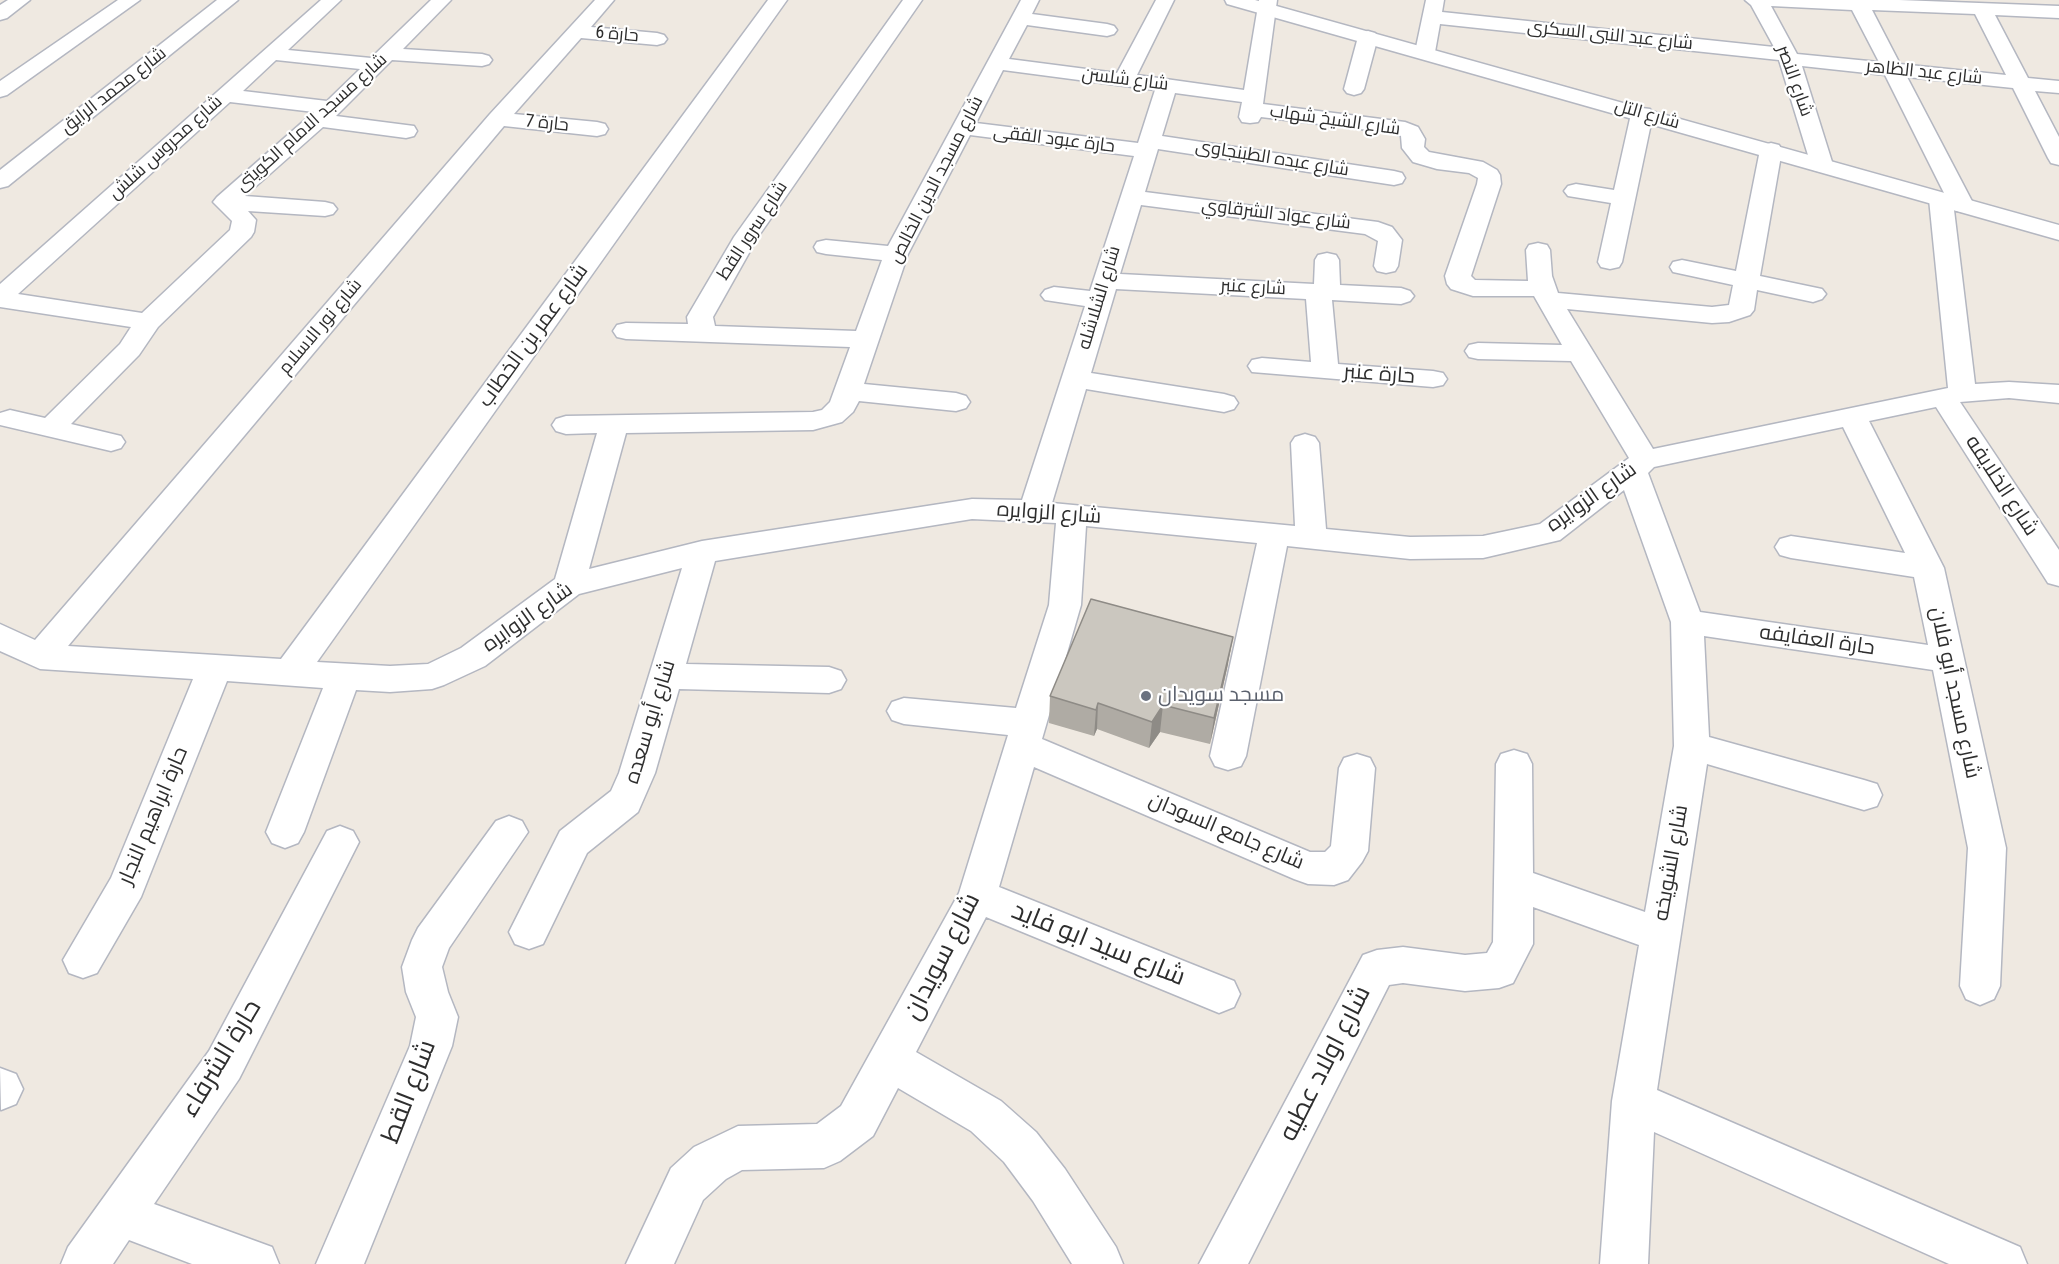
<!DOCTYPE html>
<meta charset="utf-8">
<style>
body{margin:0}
canvas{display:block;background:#efe9e1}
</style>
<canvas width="2059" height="1264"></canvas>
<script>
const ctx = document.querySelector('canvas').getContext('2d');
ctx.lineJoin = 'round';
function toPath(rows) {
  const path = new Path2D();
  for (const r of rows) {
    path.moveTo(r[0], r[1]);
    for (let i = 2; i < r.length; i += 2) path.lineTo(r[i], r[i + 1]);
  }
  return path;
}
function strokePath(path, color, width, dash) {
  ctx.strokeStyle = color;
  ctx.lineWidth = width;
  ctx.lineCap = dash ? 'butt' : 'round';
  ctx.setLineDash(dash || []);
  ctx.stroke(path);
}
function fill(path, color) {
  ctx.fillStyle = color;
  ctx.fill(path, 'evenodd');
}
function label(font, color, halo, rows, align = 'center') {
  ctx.font = font + ' "Roboto Condensed",Cairo,sans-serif';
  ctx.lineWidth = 4.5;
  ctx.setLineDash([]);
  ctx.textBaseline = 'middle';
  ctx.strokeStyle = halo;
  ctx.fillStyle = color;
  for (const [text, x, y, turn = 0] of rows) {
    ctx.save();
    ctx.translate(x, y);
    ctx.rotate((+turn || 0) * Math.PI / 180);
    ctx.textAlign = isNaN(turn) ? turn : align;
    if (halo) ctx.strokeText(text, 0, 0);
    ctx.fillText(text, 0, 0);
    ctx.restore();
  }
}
const street = toPath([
 [8,0,30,0,7,18,0,20,0,5,8,0],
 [118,0,140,0,7,95,0,97,0,81,118,0],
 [217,0,238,0,8,186,0,188,0,170,217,0],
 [321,0,341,0,288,50,371,58,431,0,451,0,403,49,482,54,489,56,492,60,489,64,482,66,392,60,336,116,414,126,417,131,414,136,406,138,323,127,245,196,325,202,333,204,337,209,333,214,325,216,248,211,256,220,254,232,251,237,158,327,139,355,71,424,121,436,125,442,121,448,111,451,0,425,0,413,10,410,45,418,120,344,131,327,0,307,0,284,321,0],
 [276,60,360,69,327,101,243,91,276,60],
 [230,102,314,112,217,197,213,202,232,221,230,230,142,313,18,294,230,102],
 [595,0,614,0,591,27,657,33,664,35,667,39,664,43,657,45,581,38,514,114,597,122,605,124,608,129,605,134,597,136,504,126,68,646,281,659,768,0,787,0,317,662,390,666,428,664,461,648,555,579,597,433,566,434,556,431,552,425,556,419,566,416,813,412,822,410,830,402,850,347,626,339,617,337,613,331,617,325,626,323,688,324,687,317,734,237,903,0,922,0,758,237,713,317,715,326,856,331,882,260,826,254,817,252,814,247,817,242,826,240,888,246,1021,0,1039,0,1032,14,1107,24,1114,26,1117,30,1114,34,1107,36,1027,25,1009,59,1117,73,1156,0,1174,0,1137,75,1244,90,1259,0,1277,0,1263,104,1405,122,1418,127,1425,139,1424,147,1429,152,1483,162,1497,170,1500,175,1501,184,1471,276,1475,280,1528,281,1526,250,1529,245,1538,243,1547,245,1550,250,1552,276,1558,293,1712,307,1729,305,1733,285,1673,272,1670,267,1673,262,1682,260,1736,271,1760,150,1763,145,1771,143,1779,145,1782,150,1760,276,1822,289,1826,294,1822,299,1813,302,1757,290,1754,310,1750,315,1729,322,1712,323,1567,309,1653,449,1948,388,1929,199,1933,194,1944,193,1885,75,1802,66,1833,165,1830,170,1822,172,1814,170,1811,165,1779,60,1440,24,1435,52,1432,56,1425,58,1418,56,1415,52,1426,0,1444,0,1442,12,1774,47,1751,5,1745,0,1899,0,2059,6,2059,18,1995,15,2028,78,2059,81,2059,93,2035,91,2059,137,2059,165,2051,163,2048,158,2013,88,1907,77,1974,205,1970,210,1962,212,1954,210,1975,384,2009,382,2059,385,2059,403,2009,398,1960,402,2059,550,2059,586,2048,583,1936,407,1869,421,1944,568,2006,848,2000,986,1994,999,1980,1005,1966,999,1960,986,1968,848,1933,670,1704,636,1709,737,1864,780,1877,784,1882,795,1877,806,1864,810,1707,764,1657,1090,2020,1247,2027,1264,1949,1264,1654,1132,1648,1264,1600,1264,1612,1101,1639,945,1533,907,1533,944,1513,983,1499,988,1465,991,1403,983,1389,985,1248,1264,1199,1264,1363,955,1377,950,1403,947,1465,955,1487,953,1493,942,1496,764,1501,754,1514,750,1527,754,1532,764,1533,873,1645,912,1674,746,1671,622,1624,490,1560,540,1483,558,1410,559,1287,546,1246,756,1241,766,1228,770,1215,766,1210,756,1257,543,1086,526,1081,605,1042,739,1310,852,1325,852,1331,846,1339,768,1344,758,1357,754,1370,758,1375,768,1368,851,1362,862,1348,880,1334,885,1308,884,1294,879,1034,767,999,887,1234,981,1240,994,1234,1007,1219,1013,986,917,916,1052,1001,1101,1036,1132,1065,1169,1116,1247,1123,1264,1072,1264,1033,1201,1004,1162,971,1131,898,1088,873,1136,840,1161,824,1168,742,1170,726,1179,703,1200,674,1264,626,1264,671,1168,694,1147,738,1126,817,1124,841,1106,959,893,1008,735,904,724,892,720,887,711,892,702,904,698,1016,708,1049,605,1056,523,972,519,715,561,686,664,829,667,841,671,846,680,841,689,829,693,679,689,655,773,638,812,587,853,543,944,529,949,515,944,509,932,560,831,611,791,619,773,682,568,579,594,485,666,444,685,432,689,390,692,356,690,304,832,298,843,285,848,272,843,266,832,323,688,227,681,141,897,97,973,83,978,69,973,63,960,111,878,193,679,40,669,0,651,0,624,35,640,490,114,595,0],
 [1771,6,1852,10,1879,62,1797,54,1771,6],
 [1872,10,1975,14,2006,75,1900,64,1872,10],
 [1003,70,1155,90,1138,143,976,123,1003,70],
 [1175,93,1242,102,1239,117,1242,122,1250,123,1258,122,1261,117,1393,133,1401,136,1402,148,1413,162,1437,169,1469,173,1478,178,1477,184,1445,276,1447,284,1451,289,1473,296,1534,296,1562,345,1478,343,1469,345,1465,351,1469,357,1478,359,1571,361,1629,458,1540,524,1483,536,1410,537,1326,529,1319,443,1315,437,1305,434,1295,437,1291,443,1295,526,1052,503,1086,389,1224,412,1234,409,1238,403,1234,397,1224,394,1091,373,1116,289,1306,299,1311,362,1262,358,1252,360,1248,366,1252,372,1433,387,1443,385,1447,379,1443,373,1433,371,1338,364,1332,300,1401,304,1410,301,1414,296,1410,291,1401,288,1340,285,1339,260,1336,255,1327,253,1318,255,1315,260,1314,284,1120,274,1141,205,1365,234,1378,241,1374,266,1377,271,1386,273,1395,271,1398,266,1402,240,1392,227,1378,222,1145,192,1158,149,1394,185,1402,183,1405,178,1402,173,1394,171,1162,136,1175,93],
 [970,135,1134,156,1090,291,1054,287,1045,290,1041,295,1045,300,1085,306,1022,500,972,499,702,541,589,569,626,433,813,430,842,422,853,412,859,401,956,411,966,408,970,402,966,396,956,393,864,384,908,254,970,135],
 [1843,427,1905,553,1791,536,1780,539,1775,547,1780,555,1791,558,1914,577,1928,645,1700,612,1648,473,1654,467,1843,427],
 [1368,31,1375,33,1378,37,1364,89,1361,93,1354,95,1347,93,1344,89,1358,37,1361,33,1368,31],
 [1642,108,1650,109,1653,114,1622,262,1619,267,1610,269,1601,267,1598,262,1611,203,1568,196,1564,191,1568,186,1576,184,1614,190,1631,114,1634,109,1642,108],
 [509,816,522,821,528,832,449,948,442,967,448,992,458,1017,452,1046,364,1264,316,1264,410,1046,416,1017,406,992,402,967,412,940,418,928,496,821,509,816],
 [340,826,353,831,359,842,239,1079,154,1204,272,1247,279,1264,192,1264,129,1240,113,1264,61,1264,68,1247,209,1051,327,831,340,826],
 [0,1068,16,1074,23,1089,16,1104,1,1110,0,1068]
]);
const secondary = toPath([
 [1225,0,1255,0,2059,225,2059,240,1227,4,1225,0]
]);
strokePath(street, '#b4b7c1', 3);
strokePath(secondary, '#b4b7c1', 3);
fill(street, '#fff');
fill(secondary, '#fff');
fill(toPath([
 [1228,664,1210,744,1160,732,1149,748,1097,729,1094,736,1049,723,1050,696]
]), '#afaba4');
fill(toPath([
 [1233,637,1228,664,1210,744,1214,718],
 [1098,703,1097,729,1094,736,1096,710],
 [1163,705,1160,732,1149,748,1152,722]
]), '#8e8b86');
const building = toPath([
 [1091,599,1233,637,1214,718,1163,705,1152,722,1098,703,1096,710,1050,696,1091,599]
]);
fill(building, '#cbc7bf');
strokePath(building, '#8e8b86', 1.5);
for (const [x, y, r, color] of [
 [1146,696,6,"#6b7280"]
]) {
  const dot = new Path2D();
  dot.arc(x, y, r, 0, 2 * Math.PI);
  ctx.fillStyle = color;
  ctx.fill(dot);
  strokePath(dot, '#fff', 2);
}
label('18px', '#2e2e2e', '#fff', [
 ["حارة 6",617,35,5],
 ["شارع عبد النبى السكرى",1610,36,6],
 ["شارع عبد الظاهر",1924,73,6],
 ["شارع شلسن",1125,80,7],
 ["شارع النصر",1794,81,70],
 ["شارع محمد الرايق",114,91,-38],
 ["شارع التل",1647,115,16],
 ["شارع الشيخ شهاب",1335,121,8],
 ["شارع مسجد الامام الكويتى",312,123,-42],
 ["حارة 7",547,124,6],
 ["حارة عبود الفقى",1054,140,7],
 ["شارع محروس شلش",166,148,-42],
 ["شارع عبده الطبنجاوى",1272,159,9],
 ["شارع مسجد الدين الخالص",937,180,-63],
 ["شارع عواد الشرقاوي",1276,215,7],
 ["شارع سرور القط",753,231,-57],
 ["شارع عنبر",1253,288,3],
 ["شارع الشلاشله",1100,298,-73],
 ["شارع نور الاسلام",321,327,-50]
]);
label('21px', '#2e2e2e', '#fff', [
 ["شارع عمر بن الخطاب",534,336,-54],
 ["حارة عنبر",1379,375,4],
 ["شارع الخلايفه",2001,486,57],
 ["شارع الزوايره",1592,498,-35],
 ["شارع الزوايره",1049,514,4],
 ["شارع الزوايره",528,618,-35],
 ["حارة العفايفه",1817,641,8],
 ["شارع مسجد أبو فلان",1954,693,78],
 ["شارع أبو سعده",651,722,-73],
 ["حارة ابراهيم النجار",154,816,-67],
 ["شارع جامع السودان",1226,832,23],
 ["شارع الشويخه",1672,863,-80]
]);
label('21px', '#5b616d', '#fff', [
 ["مسجد سويدان",1158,696]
], 'left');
label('26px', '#2e2e2e', '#fff', [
 ["شارع سيد ابو فايد",1098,945,22],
 ["شارع سويدان",943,957,-63],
 ["حارة الشرفاء",222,1059,-59],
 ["شارع اولاد عطيه",1326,1064,-63],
 ["شارع القط",410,1092,-69]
]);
</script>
